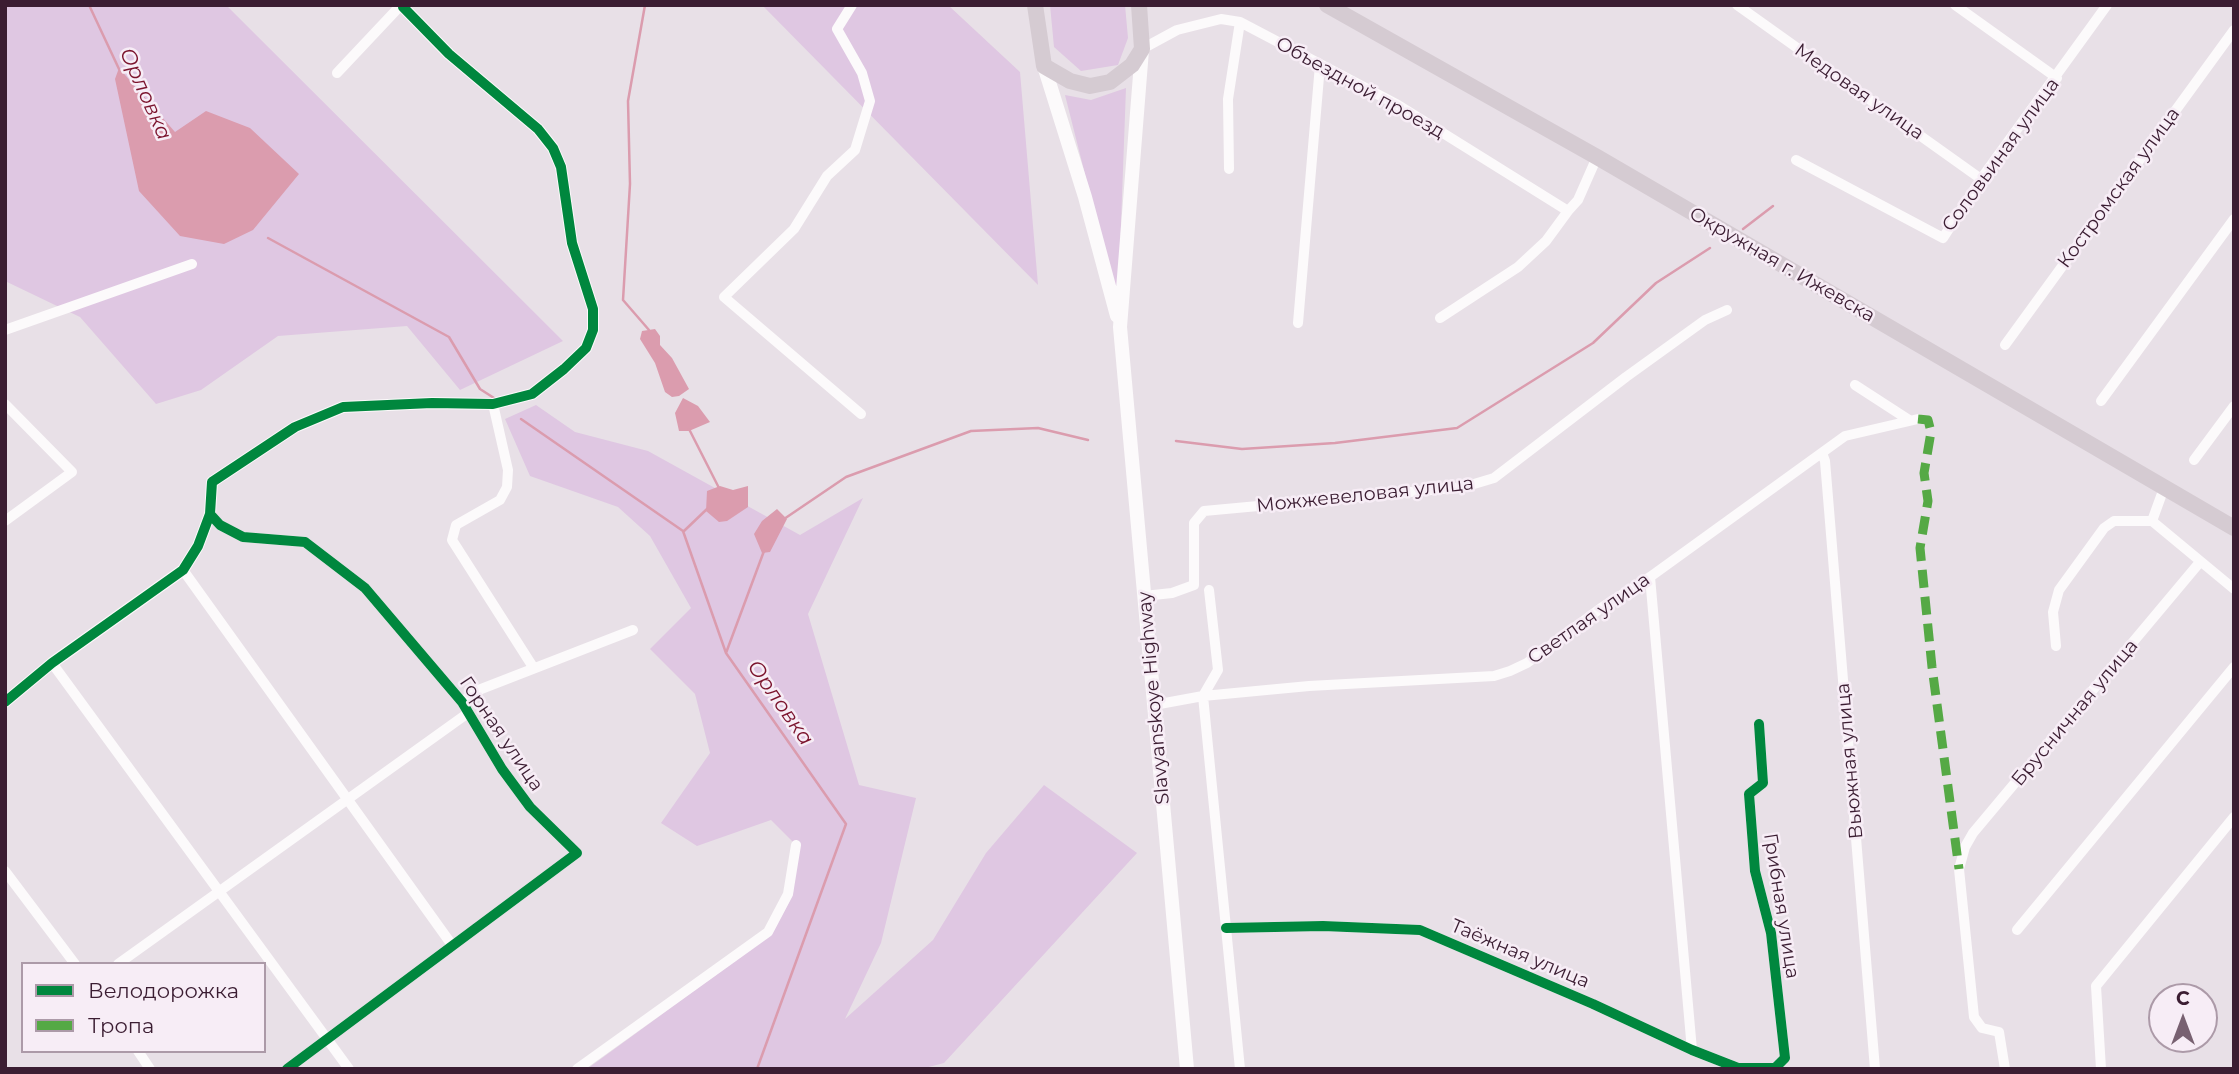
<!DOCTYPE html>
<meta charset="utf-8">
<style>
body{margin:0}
#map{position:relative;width:2239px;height:1074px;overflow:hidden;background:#e8e0e7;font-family:Montserrat,sans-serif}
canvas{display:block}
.frame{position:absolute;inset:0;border:7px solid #3b1d32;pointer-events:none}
.legend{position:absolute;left:21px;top:962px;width:245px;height:91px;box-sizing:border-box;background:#f7edf6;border:2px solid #ac9aa8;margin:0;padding:9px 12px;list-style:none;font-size:21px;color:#3b1d32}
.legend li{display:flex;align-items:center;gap:14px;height:35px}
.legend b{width:35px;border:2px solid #ac9aa8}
.north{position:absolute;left:2148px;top:983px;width:70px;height:70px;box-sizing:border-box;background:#f7edf6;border:2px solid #ac9aa8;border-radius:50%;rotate:0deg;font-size:19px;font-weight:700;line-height:28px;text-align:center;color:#3b1d32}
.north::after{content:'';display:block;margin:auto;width:24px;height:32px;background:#786171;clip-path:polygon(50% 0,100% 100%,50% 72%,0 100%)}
</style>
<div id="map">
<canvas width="2239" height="1074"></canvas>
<div class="frame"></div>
<ul class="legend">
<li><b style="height:9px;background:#00873e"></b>Велодорожка</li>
<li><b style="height:9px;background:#55a945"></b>Тропа</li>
</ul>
<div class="north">С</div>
</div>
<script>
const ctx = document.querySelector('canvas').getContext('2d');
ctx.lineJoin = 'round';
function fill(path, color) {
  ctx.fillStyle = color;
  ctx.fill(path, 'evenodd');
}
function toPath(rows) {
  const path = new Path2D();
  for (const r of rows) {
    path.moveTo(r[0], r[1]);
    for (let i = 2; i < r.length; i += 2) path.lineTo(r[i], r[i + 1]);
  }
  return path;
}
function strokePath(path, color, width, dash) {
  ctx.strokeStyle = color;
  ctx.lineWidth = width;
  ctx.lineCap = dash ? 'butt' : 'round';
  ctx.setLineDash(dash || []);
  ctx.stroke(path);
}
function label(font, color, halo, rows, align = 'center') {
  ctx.font = font + ' Montserrat,sans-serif';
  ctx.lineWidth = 5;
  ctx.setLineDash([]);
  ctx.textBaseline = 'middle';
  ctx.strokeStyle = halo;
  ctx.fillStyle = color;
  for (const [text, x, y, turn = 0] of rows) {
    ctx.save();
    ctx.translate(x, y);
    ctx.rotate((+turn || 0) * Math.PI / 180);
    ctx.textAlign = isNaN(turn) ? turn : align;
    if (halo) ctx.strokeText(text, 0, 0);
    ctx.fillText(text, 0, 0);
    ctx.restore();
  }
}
fill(toPath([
 [5,5,226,5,563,341,460,390,407,326,278,336,201,390,156,404,80,317,5,281],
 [762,5,948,5,1020,72,1038,285],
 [1050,5,1125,5,1128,38,1118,65,1081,71,1054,47],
 [1126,88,1118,305,1065,95,1091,100],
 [536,405,575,432,648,451,800,535,863,498,808,614,859,785,916,798,881,943,845,1019,933,940,986,853,1044,785,1137,853,944,1063,921,1069,587,1069,772,934,793,895,796,845,771,820,697,846,661,823,710,753,695,694,650,649,691,608,650,536,618,507,530,476,505,419]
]), '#dfc7e2');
fill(toPath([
 [119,68,175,132,206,111,250,128,299,174,253,230,224,244,180,236,139,191,115,79],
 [655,329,660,336,660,345,672,358,689,389,679,396,672,397,665,392,655,363,640,339,642,331],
 [683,398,698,406,710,422,689,431,679,431,675,413],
 [720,486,733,490,748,486,748,507,727,521,719,522,706,511,707,491],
 [777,509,787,519,770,552,762,553,754,534,762,521]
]), '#db9cae');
strokePath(toPath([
 [89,5,119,69],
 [645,5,628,101,630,184,623,300,649,330],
 [1743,229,1773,206],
 [268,238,449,337,480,389,494,398],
 [521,419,683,531,726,653,846,824,757,1069],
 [689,429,719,488],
 [1176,441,1242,449,1335,443,1457,428,1593,343,1656,283,1710,248],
 [784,519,846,477,971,431,1038,428,1088,440],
 [684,531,707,509],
 [726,653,764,551]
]), '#db9cae', 2.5);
strokePath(toPath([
 [852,5,837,29,862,73,870,101,855,150,827,176,794,229,724,297,861,414],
 [1737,5,1981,179],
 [1955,5,2057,78],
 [1142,49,1177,30,1221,19,1240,22,1398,105,1568,211,1546,241,1518,267,1440,318],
 [337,73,401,5],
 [1796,160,1943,238,1981,179,2107,5],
 [1229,169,1228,99,1240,22],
 [1568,211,1578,200,1597,157],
 [1298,323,1320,65],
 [5,330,192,264],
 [2005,345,2234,30],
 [1855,385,1909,420],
 [2101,401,2234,219],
 [5,404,72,472,5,521],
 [493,404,508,470,507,487,500,500,456,525,452,540,533,667],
 [1822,453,1825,461,1875,1069],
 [2194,460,2234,406],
 [210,514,220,525,243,537,305,542,365,588,462,702,502,769,530,807,577,853,287,1069],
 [2152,521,2164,488],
 [183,570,452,945],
 [1650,577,1692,1050],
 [1209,590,1218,670,1203,696,1240,1069],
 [1144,596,1172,593,1194,585,1194,523,1204,511,1464,487,1494,478,1626,377,1705,320,1727,310],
 [2056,646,2053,612,2059,590,2104,528,2114,521,2152,521,2234,589],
 [52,663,349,1069],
 [462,702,476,691,633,630],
 [1154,705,1203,696,1309,686,1494,676,1510,671,1527,663,1601,608,1650,577,1845,436,1918,419],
 [5,871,75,964],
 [1226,928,1323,926,1420,930,1593,1004,1692,1050,1738,1068,1775,1068,1785,1058,1771,933,1755,871,1749,794,1763,783,1759,724],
 [2017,930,2234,667],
 [118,964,468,713],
 [138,1051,150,1069],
 [577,1069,768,932,788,894,796,845],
 [2005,1069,1999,1032,1982,1028,1974,1017,1959,869,1965,847,1973,833,2200,562],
 [2101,1069,2096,986,2234,817]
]), '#fcfafb', 10);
strokePath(toPath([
 [5,702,52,663,183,570,198,546,210,514,212,482,295,427,343,407,432,403,493,404,532,394,564,369,586,348,593,330,593,309,572,243,561,167,553,148,538,129,449,54,403,7,405,5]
]), '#fcfafb', 12);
strokePath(toPath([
 [1142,50,1120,327,1187,1069],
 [1044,66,1085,197,1117,316]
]), '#fcfafb', 14);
strokePath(toPath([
 [1035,5,1044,66,1070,81,1090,86,1110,82,1132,65,1142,49,1139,5],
 [1327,5,1597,157,2234,528]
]), '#d5cbd2', 16);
strokePath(toPath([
 [1918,419,1928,420,1931,432,1924,473,1928,501,1920,548,1932,667,1959,869]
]), '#55a945', 9, [18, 9]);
strokePath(toPath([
 [210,514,220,525,243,537,305,542,365,588,462,702,502,769,530,807,577,853,287,1069],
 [5,702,52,663,183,570,198,546,210,514,212,482,295,427,343,407,432,403,493,404,532,394,564,369,586,348,593,330,593,309,572,243,561,167,553,148,538,129,449,54,403,7,405,5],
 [1226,928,1323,926,1420,930,1593,1004,1692,1050,1738,1068,1775,1068,1785,1058,1771,933,1755,871,1749,794,1763,783,1759,724]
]), '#00873e', 10);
label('19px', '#3b1d32', '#f7edf6', [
 ["Объездной проезд",1360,88,29],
 ["Медовая улица",1859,92,35],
 ["Соловьиная улица",2001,155,-54],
 ["Костромская улица",2119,188,-54],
 ["Окружная г. Ижевска",1782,265,30],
 ["Можжевеловая улица",1365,495,-6],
 ["Светлая улица",1589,619,-35],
 ["Slavyanskoye Highway",1154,698,-95],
 ["Брусничная улица",2075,713,-50],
 ["Горная улица",501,734,56],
 ["Вьюжная улица",1850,761,-95],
 ["Грибная улица",1781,906,81],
 ["Таёжная улица",1520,954,23]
]);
label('italic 21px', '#7b132d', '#f7edf6', [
 ["Орловка",145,94,66],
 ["Орловка",780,703,55]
]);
</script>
